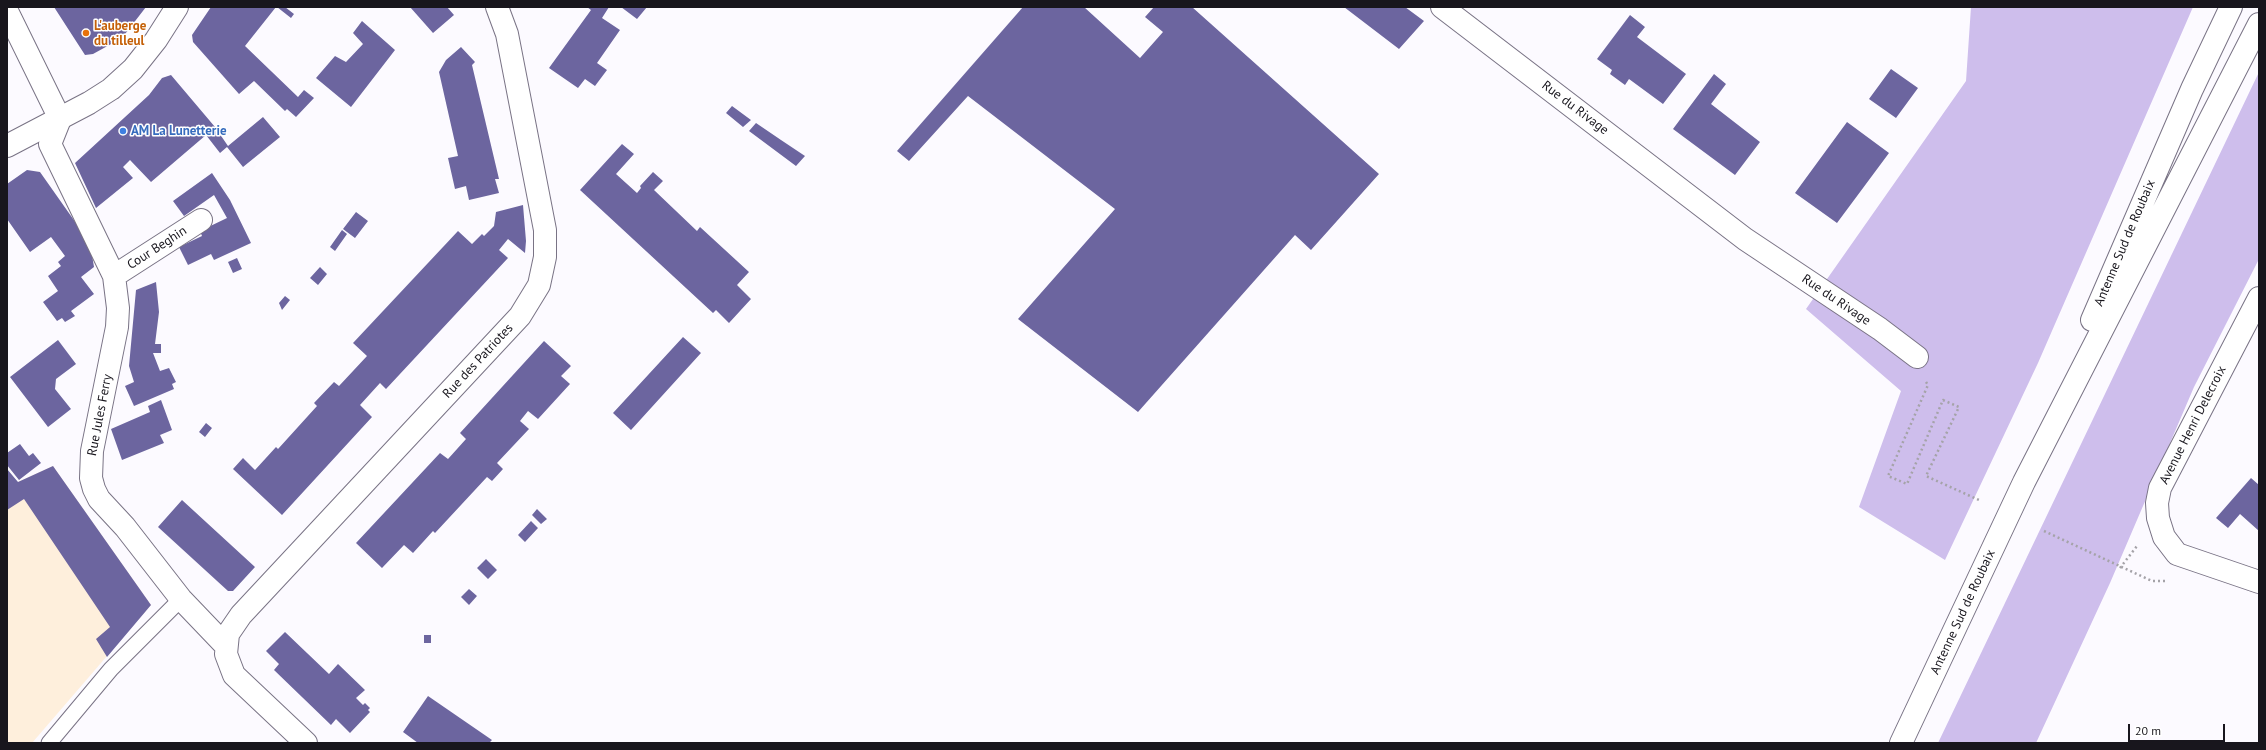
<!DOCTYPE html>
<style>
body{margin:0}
#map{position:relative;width:2266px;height:750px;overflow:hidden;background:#fcfaff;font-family:"PT Sans",sans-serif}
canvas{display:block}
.frame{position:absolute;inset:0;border:8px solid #18161d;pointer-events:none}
.scale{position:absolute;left:2128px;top:724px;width:97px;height:18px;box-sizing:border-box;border:2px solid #18161d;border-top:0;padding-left:5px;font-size:12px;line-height:14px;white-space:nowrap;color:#18161d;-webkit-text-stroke:3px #fff;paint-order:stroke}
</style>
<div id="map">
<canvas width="2266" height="750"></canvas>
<div class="frame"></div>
<div class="scale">20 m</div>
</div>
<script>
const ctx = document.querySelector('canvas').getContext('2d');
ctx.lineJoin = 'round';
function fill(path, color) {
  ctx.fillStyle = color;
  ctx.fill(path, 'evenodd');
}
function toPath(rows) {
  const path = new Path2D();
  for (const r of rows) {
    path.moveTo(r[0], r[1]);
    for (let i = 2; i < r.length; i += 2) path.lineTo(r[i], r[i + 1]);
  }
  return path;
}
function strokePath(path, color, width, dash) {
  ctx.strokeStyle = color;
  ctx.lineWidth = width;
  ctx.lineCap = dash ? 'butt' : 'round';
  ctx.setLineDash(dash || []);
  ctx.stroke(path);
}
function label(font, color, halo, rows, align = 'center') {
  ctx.font = font + ' "PT Sans",sans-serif';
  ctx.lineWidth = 3;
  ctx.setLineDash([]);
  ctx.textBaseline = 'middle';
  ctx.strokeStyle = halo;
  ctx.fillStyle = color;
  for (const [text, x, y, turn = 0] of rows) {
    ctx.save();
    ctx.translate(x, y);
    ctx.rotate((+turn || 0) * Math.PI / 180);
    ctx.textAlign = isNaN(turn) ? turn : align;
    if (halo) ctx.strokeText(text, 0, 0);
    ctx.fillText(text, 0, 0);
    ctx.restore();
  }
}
fill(toPath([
 [53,466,151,605,32,743,7,743,7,487]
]), '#feefdc');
fill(toPath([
 [1971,7,2193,7,2038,363,1945,560,1859,507,1901,391,1806,309,1966,81],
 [2259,72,2259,259,2194,387,2110,583,2036,743,1938,743]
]), '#cebeec');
fill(toPath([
 [54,7,146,7,122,38,93,54,85,55],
 [211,7,276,7,245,46,298,97,304,90,314,98,296,117,287,109,285,111,254,81,239,94,193,42,192,35],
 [277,7,285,7,294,14,291,18],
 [410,7,447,7,454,15,433,33],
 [587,7,609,7,602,18,620,30,597,63,607,70,595,86,585,79,578,88,549,68,591,10],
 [621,7,647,7,637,19],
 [1023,7,1084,7,1140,58,1163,32,1145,17,1154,7,1192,7,1379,174,1311,250,1295,235,1138,412,1018,319,1115,209,968,96,909,161,897,151],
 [1344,7,1405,7,1424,21,1399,49],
 [1630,15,1645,27,1637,37,1686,74,1663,104,1629,79,1625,85,1610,74,1612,70,1597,59],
 [362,21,395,50,351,107,316,78,335,56,346,62,363,44,353,33],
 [461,47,475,62,472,65,499,179,495,179,499,193,469,200,466,186,455,189,448,158,458,156,439,72,446,60],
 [1891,69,1918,88,1896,118,1869,99],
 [1714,74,1726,84,1711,104,1760,142,1735,175,1673,129],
 [171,75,215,127,228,146,263,117,280,137,243,167,227,147,220,153,206,135,151,182,130,160,123,167,133,178,96,208,75,163,149,95,162,78],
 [732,106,751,120,743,127,726,113],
 [1847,122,1889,153,1837,223,1795,193],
 [756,123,781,140,805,156,796,166,749,131],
 [622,144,634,154,616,174,637,193,641,188,640,186,653,172,663,181,654,190,697,231,700,227,749,272,737,285,751,299,729,323,716,310,713,313,580,190],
 [27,170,40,172,90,243,94,267,81,277,94,294,71,311,75,316,65,322,62,318,57,321,43,302,58,291,48,276,61,266,58,262,65,256,51,237,30,252,7,219,7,184],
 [212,173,230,200,251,243,214,260,211,254,188,265,179,247,202,236,200,231,227,218,214,195,184,216,173,201],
 [523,205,526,241,525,253,508,239,499,250,508,258,386,389,380,383,360,405,372,417,282,515,233,469,243,458,255,470,276,447,278,449,317,406,314,403,334,382,339,386,367,356,353,343,458,231,472,244,482,234,484,236,494,226,496,212],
 [356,212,368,221,355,238,343,229],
 [342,230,347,234,335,251,330,247],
 [237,258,242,269,233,273,228,262],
 [320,267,327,274,318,285,310,278],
 [156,282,159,312,155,344,161,344,161,353,153,353,160,371,169,368,176,382,172,384,174,389,134,406,125,386,134,382,129,366,136,290],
 [285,296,290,300,282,310,279,303],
 [683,337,701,353,631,430,613,413],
 [58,340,76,364,56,379,55,389,71,409,48,427,10,377],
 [544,341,571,366,561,376,570,384,538,419,528,411,520,421,529,429,497,463,503,469,492,481,487,477,435,533,433,531,413,553,404,545,382,568,356,543,440,453,448,459,466,439,460,433],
 [161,400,172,430,160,435,164,443,122,460,111,429,150,412,148,406],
 [206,423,212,428,205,437,199,432],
 [20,444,29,456,33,453,41,463,19,480,7,465,7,453],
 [53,466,151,605,107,657,96,639,110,627,24,499,7,510,7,469,18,482],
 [2251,478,2259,485,2259,531,2240,514,2228,528,2216,518],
 [182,500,255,567,233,591,228,591,158,527],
 [537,509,547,519,541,524,532,515],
 [531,521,538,528,525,542,518,535],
 [486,559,497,570,488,579,477,568],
 [469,589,477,596,469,605,461,597],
 [285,632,329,674,338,664,365,690,356,698,363,705,365,703,370,708,368,710,370,712,350,733,336,719,331,725,274,670,279,664,266,651],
 [424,635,431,635,431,643,424,643],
 [428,696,492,740,489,743,418,743,403,732]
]), '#6c659f');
const lane = toPath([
 [49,743,111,669,181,599]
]);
const street = toPath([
 [1442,7,1745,239,1880,329,1917,357],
 [7,11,60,119,50,144,114,276,118,308,117,327,92,451,91,478,94,489,99,499,125,527,181,599,225,645],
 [114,276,201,220],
 [2259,298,2160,488,2157,503,2158,518,2164,537,2177,554,2259,582],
 [306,743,234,675,226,654,228,634,241,615,520,316,539,285,545,257,545,230,507,34,497,7]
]);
const secondary = toPath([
 [7,146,89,103,111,89,133,69,156,40,177,7]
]);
const highway = toPath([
 [2092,320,2192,89,2231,7],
 [1901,743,2024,482,2259,24]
]);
strokePath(lane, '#797385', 17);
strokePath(street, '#797385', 24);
strokePath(secondary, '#797385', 24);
strokePath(highway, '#797385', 24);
strokePath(toPath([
 [1926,382,1928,385,1888,476,1907,484,1943,400,1959,407,1926,476,1979,500],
 [2044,531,2152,581,2166,581],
 [2120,568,2137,546]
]), '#a5a3a8', 2.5, [2, 3]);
strokePath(lane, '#fff', 15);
strokePath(street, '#fff', 22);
strokePath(secondary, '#fff', 22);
strokePath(highway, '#fff', 22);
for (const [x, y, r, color] of [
 [86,33,4,"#e8710a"],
 [123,131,4,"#3f7fe0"]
]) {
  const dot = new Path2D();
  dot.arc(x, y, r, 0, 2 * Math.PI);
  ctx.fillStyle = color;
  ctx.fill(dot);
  strokePath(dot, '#fff', 1.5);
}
label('bold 13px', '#c56008', '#fff', [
 ["L'auberge",94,26],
 ["du tilleul",94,41]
], 'left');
label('13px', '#18161d', '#fff', [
 ["Rue du Rivage",1575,108,37],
 ["Antenne Sud de Roubaix",2125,243,-67],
 ["Cour Beghin",157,248,-33],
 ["Rue du Rivage",1836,300,34],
 ["Rue des Patriotes",478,361,-47],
 ["Rue Jules Ferry",100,415,-79],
 ["Avenue Henri Delecroix",2193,425,-63],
 ["Antenne Sud de Roubaix",1963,612,-65]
]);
label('bold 13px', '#366cbe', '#fff', [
 ["AM La Lunetterie",131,131]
], 'left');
</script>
